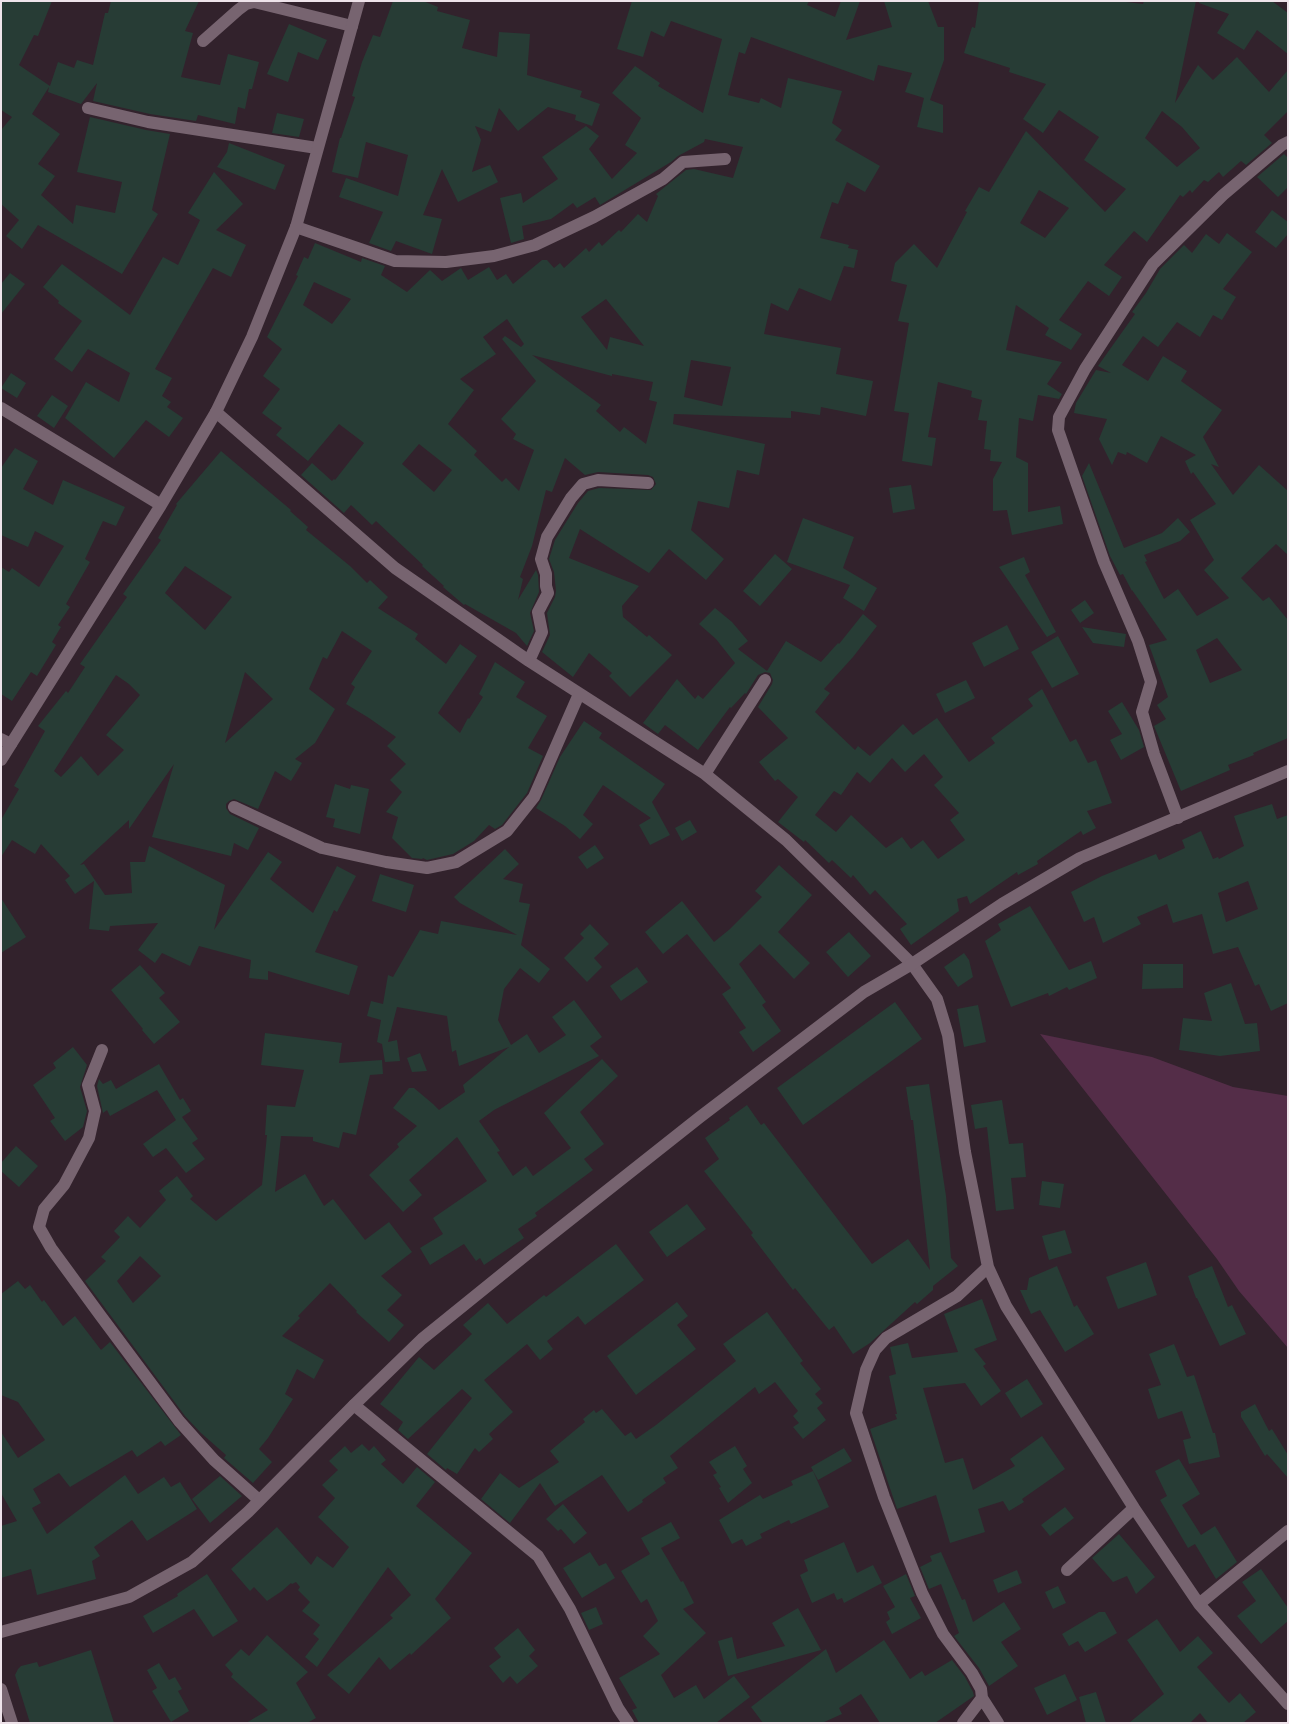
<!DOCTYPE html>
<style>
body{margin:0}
#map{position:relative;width:1289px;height:1724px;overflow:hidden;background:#32222c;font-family:"Varela Round",sans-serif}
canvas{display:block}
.frame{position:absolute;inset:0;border:2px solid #eee3ea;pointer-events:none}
</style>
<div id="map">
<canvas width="1289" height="1724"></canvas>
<div class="frame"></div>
</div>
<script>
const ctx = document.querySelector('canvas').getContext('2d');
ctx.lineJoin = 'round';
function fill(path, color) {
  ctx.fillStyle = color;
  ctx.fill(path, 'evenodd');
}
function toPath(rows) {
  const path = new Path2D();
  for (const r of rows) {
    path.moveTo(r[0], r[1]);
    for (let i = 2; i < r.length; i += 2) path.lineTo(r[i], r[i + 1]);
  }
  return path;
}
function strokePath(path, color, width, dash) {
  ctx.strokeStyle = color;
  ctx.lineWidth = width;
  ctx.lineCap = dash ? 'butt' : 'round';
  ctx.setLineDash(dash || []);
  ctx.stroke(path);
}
fill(toPath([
 [1040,1034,1152,1057,1233,1087,1288,1096,1288,1348,1239,1291,1217,1259]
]), '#542d48');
fill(toPath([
 [1,1,52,1,38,36,34,35,19,65,50,86,58,62,74,68,77,60,93,65,105,13,108,13,111,1,199,1,185,31,193,33,181,77,220,85,228,54,259,62,252,89,249,89,245,109,238,107,235,124,198,115,196,121,150,114,93,101,97,83,81,104,48,92,49,87,32,114,60,134,38,164,55,176,41,195,73,224,76,205,115,213,122,182,77,172,90,117,146,130,170,134,152,210,158,214,122,274,38,225,22,249,6,236,19,220,1,204,1,130,12,117,1,110],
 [393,1,423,1,438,7,437,11,470,20,462,48,497,57,499,32,530,34,527,75,582,91,580,97,600,104,592,126,575,120,576,115,548,107,518,131,499,108,491,132,475,126,481,140,472,172,490,165,498,182,458,202,442,169,423,215,442,219,432,254,396,241,391,251,369,243,383,212,339,197,346,178,398,196,408,155,366,142,358,178,332,172,340,138,341,138,355,97,352,96,362,62,373,35,380,37],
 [632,1,809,1,807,5,835,17,841,1,860,1,846,40,892,27,884,1,928,1,938,27,944,27,944,60,930,100,943,105,943,133,917,127,924,98,905,92,912,73,878,65,874,81,751,37,745,54,739,52,728,95,759,103,761,98,781,108,788,78,842,91,832,123,842,130,835,140,880,166,865,192,847,182,838,204,832,202,820,238,849,245,848,248,858,250,854,268,844,266,831,301,799,288,788,311,771,303,764,334,841,348,836,374,873,381,866,416,821,407,820,415,791,411,791,418,674,414,673,424,765,444,759,475,737,470,729,508,698,501,691,530,724,559,706,580,669,549,649,573,580,529,569,558,639,586,622,606,623,617,647,637,649,635,672,655,630,697,609,676,612,673,589,653,573,677,542,652,550,635,547,613,555,597,556,591,554,572,549,559,555,540,578,503,588,491,599,488,651,490,656,484,653,477,648,475,598,472,585,475,565,458,552,492,546,490,532,546,520,577,523,579,518,600,536,570,538,575,539,592,530,613,534,631,527,646,516,633,465,604,464,605,443,587,444,586,422,566,423,565,376,521,372,525,351,505,344,513,301,475,312,463,332,481,334,479,335,480,364,443,339,424,308,461,276,435,282,428,262,413,280,389,263,376,282,349,267,337,298,276,296,275,304,257,308,259,315,243,361,262,362,258,385,266,381,275,407,292,430,270,442,281,461,268,468,280,489,267,497,280,506,274,513,284,542,260,547,260,554,268,560,263,564,268,586,248,589,252,599,242,602,246,619,230,621,232,638,214,647,222,658,196,656,194,686,170,694,169,733,178,743,147,705,139,704,142,678,156,671,162,600,205,595,197,577,208,573,203,551,219,522,226,524,239,511,243,500,198,521,193,523,203,558,179,542,157,586,126,599,136,589,149,612,179,637,153,625,145,641,118,612,93,635,66,660,83,658,86,703,113,722,39,671,21,664,37,651,31,643,57,617,49],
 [314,282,351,299,332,324,303,305],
 [606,299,644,346,610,337,607,350,581,317],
 [507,319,524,344,521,347,505,336,502,339,536,381,501,419,516,434,513,439,534,450,519,491,506,478,502,482,474,455,477,451,448,424,474,390,460,379,496,354,483,337],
 [532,355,612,376,612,374,653,382,649,400,657,402,646,444,624,427,620,432,596,411,601,405],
 [691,360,731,367,722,406,684,397],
 [419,444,452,470,434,492,402,464],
 [979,1,1118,1,1143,4,1144,1,1196,1,1175,103,1198,65,1213,80,1237,57,1269,92,1288,70,1288,111,1264,135,1272,143,1246,165,1241,161,1223,177,1219,172,1208,182,1204,180,1192,193,1190,190,1183,197,1180,195,1147,242,1134,231,1104,265,1122,277,1109,296,1088,281,1059,320,1082,334,1071,350,1045,335,1049,328,1016,305,1006,350,1062,362,1047,384,1062,394,1059,399,1038,395,1033,421,1019,418,1016,457,1028,463,1028,512,1060,506,1063,524,1012,535,1007,510,993,511,993,479,1002,462,990,461,991,450,984,449,987,421,978,420,982,400,971,397,972,391,938,382,928,437,936,438,932,466,902,461,909,413,894,411,909,323,898,321,907,285,891,281,895,263,914,244,937,268,967,212,965,211,979,187,989,192,1026,131,1105,212,1126,189,1084,160,1099,137,1059,110,1043,133,1023,119,1046,84,1009,72,1010,68,964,53,972,27,975,28],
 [1162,111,1182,127,1200,148,1177,167,1145,138],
 [1039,190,1069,208,1045,238,1020,223],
 [1199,1,1272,1,1288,13,1288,54,1257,30,1244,50,1217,33,1229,14,1199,3],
 [289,24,327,40,318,60,298,52,288,82,267,74],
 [277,113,304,119,299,137,272,133],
 [229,143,285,165,275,190,217,167,227,152],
 [1284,154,1288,158,1288,187,1278,197,1257,177],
 [214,172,243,204,216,230,246,245,231,277,213,268,155,369,172,378,162,396,171,402,167,407,183,418,169,437,146,420,114,458,65,418,86,382,119,402,130,373,88,349,72,372,54,359,82,321,58,303,59,301,43,287,62,264,130,315,163,257,178,265,200,220,188,213],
 [1272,210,1288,222,1288,234,1276,248,1255,232],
 [1227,233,1252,252,1223,289,1236,297,1222,320,1213,315,1200,337,1177,322,1158,347,1143,336,1122,365,1148,381,1163,356,1187,371,1181,381,1222,410,1203,437,1219,467,1211,464,1233,495,1259,465,1288,491,1288,555,1276,544,1241,578,1263,601,1269,597,1288,620,1288,738,1253,753,1254,755,1228,765,1230,770,1181,791,1154,726,1166,719,1157,705,1168,697,1149,645,1167,640,1132,590,1132,591,1123,574,1120,575,1110,556,1082,476,1089,463,1124,548,1162,533,1178,518,1190,532,1180,541,1144,555,1147,561,1145,562,1164,599,1178,589,1197,616,1229,598,1204,570,1214,560,1190,520,1216,504,1193,472,1191,474,1185,461,1196,455,1161,436,1147,463,1127,452,1126,455,1118,452,1112,465,1099,439,1107,419,1074,413,1076,403,1096,370,1111,373,1098,366,1135,314,1132,312,1146,293,1160,269,1184,245,1192,253,1206,234,1219,244],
 [1217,638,1242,670,1210,683,1196,650],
 [10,273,25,284,1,314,1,284],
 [11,373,26,383,17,398,1,388],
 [52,395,68,406,54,428,37,416],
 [15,448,38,461,23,489,53,505,63,480,125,507,116,526,103,521,85,559,90,562,66,604,70,607,58,625,61,627,52,642,56,645,37,676,31,672,12,701,1,694,1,567,9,572,12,568,39,587,64,546,35,531,28,547,1,535,1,468],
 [221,451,291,510,290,511,308,527,306,530,350,566,367,583,370,580,388,597,378,608,418,634,415,639,446,664,460,644,477,656,438,713,460,733,468,718,469,719,483,697,479,694,495,662,525,682,516,697,547,716,528,748,543,756,527,793,502,825,495,829,489,825,474,841,453,854,427,860,423,858,422,859,412,858,392,838,398,817,386,812,402,792,390,780,406,764,387,746,396,737,369,718,346,704,355,687,351,684,372,651,342,631,327,659,323,657,309,689,335,709,315,743,295,759,302,763,291,781,275,771,258,809,234,799,229,801,226,804,226,808,230,814,259,828,248,850,234,843,231,856,152,837,174,764,129,829,129,820,80,865,84,864,105,895,132,893,130,862,145,862,149,846,225,885,214,930,268,852,282,862,270,879,313,913,337,866,356,876,337,912,334,910,315,952,358,966,349,995,268,971,268,980,249,978,251,960,199,946,190,966,162,953,155,963,138,950,158,923,110,926,109,931,89,929,94,881,75,894,65,880,70,876,41,844,35,854,12,840,1,857,1,820,19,789,14,786,45,731,38,726,66,691,68,693,85,667,80,664,127,597,123,594,161,540,158,538,177,505,176,504],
 [185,566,232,597,205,630,165,593],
 [245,672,273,699,225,743],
 [116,675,129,684,140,695,106,735,124,750,98,776,81,756,61,777,54,771],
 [911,485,915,509,893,513,889,488],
 [803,518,854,537,843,568,877,588,864,611,843,598,850,585,787,562],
 [775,554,792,569,760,606,743,591],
 [1024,557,1030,572,1025,575,1056,632,1047,637,999,567],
 [1085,600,1094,613,1080,623,1071,610],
 [715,608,732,622,748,641,738,649,767,671,786,641,821,662,838,643,839,644,863,614,877,626,853,657,824,689,830,693,815,712,855,750,858,746,870,756,903,724,913,735,937,718,969,762,995,743,991,738,1033,706,1028,699,1042,689,1070,742,1076,739,1088,763,1096,760,1112,803,1087,811,1096,828,1083,835,1081,831,1037,861,1038,864,1018,875,1017,872,970,904,967,896,957,899,959,911,911,945,900,929,907,924,875,890,870,895,853,875,851,878,832,860,829,863,805,840,804,842,778,822,798,797,778,779,775,781,759,762,788,738,758,707,772,684,773,680,770,673,765,672,758,675,746,694,745,693,731,708,730,707,698,750,665,725,658,734,643,723,677,679,695,699,698,695,703,699,735,663,716,639,699,624],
 [924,754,943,777,934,785,959,813,950,820,965,840,938,859,923,840,911,849,902,837,886,848,851,815,836,832,815,815,834,791,841,795,857,772,870,783,892,758,905,772],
 [1007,625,1019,649,984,667,972,643],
 [1082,627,1126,634,1124,647,1093,643],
 [1058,636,1079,674,1052,688,1031,652],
 [966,680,975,698,945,713,936,694],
 [1122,702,1139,730,1144,747,1121,760,1110,740,1122,734,1108,711],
 [584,721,602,733,599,738,665,784,652,802,670,835,650,845,639,825,651,818,603,785,583,815,593,824,580,839,565,826,536,808,541,800,560,757],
 [335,784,350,789,351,785,369,789,360,834,333,827,335,819,326,817],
 [1272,804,1277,819,1288,815,1288,1003,1271,1011,1259,984,1255,986,1238,947,1213,954,1202,914,1173,923,1167,904,1137,917,1141,924,1103,943,1094,917,1084,922,1071,892,1102,876,1156,854,1159,860,1185,848,1182,840,1201,831,1213,859,1218,857,1219,859,1244,846,1234,816],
 [1248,881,1258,909,1226,922,1218,893],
 [690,820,697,832,682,841,675,828],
 [595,845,604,858,587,869,578,857],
 [505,849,519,864,503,879,523,884,519,902,530,904,521,945,550,969,539,983,520,968,504,989,498,1020,511,1045,527,1034,539,1053,566,1035,552,1017,574,1000,602,1037,590,1046,599,1056,494,1110,479,1121,500,1151,497,1152,513,1176,526,1166,533,1176,571,1148,544,1113,602,1059,618,1076,580,1112,604,1144,584,1159,593,1170,535,1213,537,1216,518,1229,524,1238,484,1265,480,1258,476,1261,464,1244,430,1265,420,1248,443,1234,433,1218,487,1181,474,1162,457,1137,409,1180,422,1195,403,1212,369,1175,399,1147,397,1144,417,1126,393,1108,409,1088,414,1088,433,1104,439,1110,465,1092,463,1085,509,1047,459,1066,456,1050,452,1052,447,1016,397,1007,388,1042,397,1040,400,1061,385,1062,382,1044,377,1042,381,1020,367,1016,371,1001,383,1004,388,975,393,977,420,930,438,934,441,921,517,935,460,903,454,897],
 [779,865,812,895,778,932,810,963,794,979,760,944,739,964,766,1002,762,1005,781,1031,753,1052,739,1032,746,1028,722,994,731,988,687,934,663,954,645,932,682,901,714,942,730,929,762,897,755,891],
 [380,874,414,885,406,912,372,901],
 [1,898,26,937,1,953],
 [1030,906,1069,970,1091,961,1097,978,1069,990,1067,987,1049,996,1048,993,1011,1007,985,941,1001,930,998,924],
 [590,924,609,944,594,958,602,967,587,982,564,958,584,938,580,934],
 [849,932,871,956,848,977,826,952],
 [964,953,969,960,973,977,958,987,944,967],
 [1143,964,1183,964,1183,988,1142,989],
 [140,965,165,993,159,998,180,1022,154,1044,142,1030,143,1029,111,990],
 [637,967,648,982,621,1001,610,986],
 [1231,983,1245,1024,1257,1023,1260,1051,1220,1056,1179,1050,1183,1018,1212,1021,1204,993],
 [895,1002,922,1039,803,1125,777,1088],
 [978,1005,986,1042,964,1047,957,1009],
 [265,1033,342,1043,339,1063,382,1060,383,1074,370,1075,356,1135,343,1132,339,1148,313,1141,313,1137,281,1136,275,1192,305,1174,324,1206,333,1199,365,1240,389,1222,412,1252,381,1276,402,1295,387,1310,404,1325,389,1342,356,1312,357,1311,330,1283,298,1316,300,1318,282,1336,324,1360,314,1379,297,1369,285,1394,293,1399,268,1438,259,1449,272,1462,253,1483,224,1458,226,1455,201,1433,185,1416,85,1281,106,1261,101,1257,120,1237,114,1231,128,1216,140,1228,166,1200,159,1191,177,1176,193,1196,190,1199,216,1221,262,1185,267,1135,265,1135,267,1105,295,1107,304,1070,261,1065],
 [140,1256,161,1276,133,1303,117,1281],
 [73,1047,87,1065,80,1087,87,1111,83,1127,65,1141,50,1121,55,1118,33,1085,56,1068,53,1063],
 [420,1053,427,1071,412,1072,407,1058],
 [159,1064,180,1100,183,1098,191,1111,182,1117,198,1139,192,1143,205,1159,186,1173,166,1148,153,1157,143,1144,176,1120,157,1090,110,1116,107,1110,103,1113,97,1086,99,1079,103,1084,111,1080,116,1089],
 [929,1084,946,1196,951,1258,958,1266,933,1286,933,1290,917,1304,915,1302,870,1343,853,1354,834,1326,829,1330,795,1288,793,1290,751,1235,753,1233,704,1171,719,1159,705,1138,730,1120,729,1118,747,1105,761,1125,764,1123,872,1264,908,1239,930,1270,913,1120,911,1120,906,1087],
 [1002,1100,1009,1144,1023,1143,1026,1177,1011,1178,1014,1209,996,1211,987,1127,975,1129,971,1105],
 [16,1146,38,1166,19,1187,1,1171,1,1163],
 [1042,1181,1064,1184,1060,1208,1039,1205],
 [687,1204,706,1229,667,1257,649,1232],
 [1065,1230,1072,1253,1049,1260,1042,1236],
 [616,1244,644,1280,585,1325,578,1316,547,1341,553,1349,540,1360,527,1344,484,1380,513,1412,489,1434,493,1439,479,1452,475,1448,457,1474,447,1468,446,1470,427,1454,472,1398,462,1389,408,1439,398,1430,403,1422,380,1404,419,1357,434,1370,472,1334,463,1325,488,1303,507,1324,544,1295,546,1297],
 [1146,1262,1157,1295,1118,1309,1106,1277],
 [1057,1266,1074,1307,1077,1305,1094,1334,1065,1352,1040,1310,1031,1314,1020,1290,1027,1290,1029,1278],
 [1212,1266,1228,1307,1232,1305,1246,1334,1220,1346,1197,1298,1196,1298,1188,1276],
 [18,1281,25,1289,30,1285,42,1302,44,1300,63,1326,75,1316,101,1350,110,1342,181,1435,165,1446,161,1441,137,1457,132,1450,70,1487,59,1473,33,1489,41,1503,32,1508,47,1534,125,1475,138,1494,164,1477,171,1487,180,1482,197,1509,147,1541,132,1520,94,1547,100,1556,92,1561,96,1579,37,1595,31,1569,1,1578,1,1526,17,1521,1,1493,1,1432,18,1458,45,1440,18,1402,1,1395,1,1294],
 [982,1299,997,1340,974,1349,986,1364,983,1366,1001,1391,981,1406,965,1383,923,1388,945,1463,963,1458,973,1490,1015,1466,1010,1459,1042,1436,1065,1469,1022,1499,1024,1502,1009,1511,1003,1501,978,1509,985,1532,950,1543,936,1495,897,1509,870,1429,897,1419,895,1414,897,1414,889,1376,896,1374,890,1347,908,1343,912,1358,958,1352,944,1314],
 [677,1302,688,1316,677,1325,696,1349,636,1395,607,1356],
 [767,1312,803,1361,800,1363,821,1389,815,1394,823,1403,817,1408,826,1420,803,1439,793,1427,799,1423,793,1416,798,1411,775,1382,759,1394,755,1387,670,1456,678,1468,663,1478,666,1483,642,1500,643,1502,628,1512,602,1475,555,1506,540,1483,510,1523,481,1499,500,1473,519,1488,559,1462,550,1451,585,1422,583,1419,594,1410,596,1413,602,1409,625,1436,631,1432,636,1439,656,1425,736,1361,723,1344],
 [1174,1344,1187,1377,1194,1375,1213,1433,1215,1433,1220,1457,1189,1464,1183,1440,1191,1438,1182,1411,1158,1419,1148,1389,1161,1385,1149,1354],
 [1027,1379,1043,1404,1021,1418,1005,1393],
 [1255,1404,1269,1431,1272,1429,1288,1455,1288,1478,1267,1454,1265,1456,1241,1417,1241,1412],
 [362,1444,369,1451,374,1446,386,1460,381,1464,403,1484,417,1467,435,1482,416,1506,472,1553,435,1599,451,1618,411,1655,410,1653,390,1670,379,1657,349,1694,327,1675,393,1618,390,1615,411,1595,388,1567,317,1667,305,1657,319,1639,313,1634,320,1625,302,1611,310,1602,298,1590,300,1587,296,1582,292,1584,291,1583,282,1591,267,1601,254,1587,250,1591,231,1569,277,1527,311,1565,317,1556,333,1568,349,1547,318,1517,335,1498,322,1485,338,1470,329,1461,345,1446,351,1453],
 [735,1446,747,1466,743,1469,752,1483,728,1503,719,1488,721,1487,713,1475,717,1473,709,1462],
 [844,1448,852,1461,818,1480,811,1467],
 [1179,1459,1200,1494,1182,1505,1201,1535,1215,1526,1237,1562,1216,1579,1195,1544,1188,1548,1160,1500,1167,1496,1155,1471],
 [813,1471,829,1507,791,1524,789,1520,760,1534,762,1538,746,1546,742,1539,732,1544,719,1520,760,1495,763,1499,793,1485,791,1481],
 [220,1476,242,1496,210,1523,192,1499],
 [563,1504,587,1533,574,1544,561,1529,558,1531,546,1519],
 [1065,1507,1074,1518,1050,1536,1041,1525],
 [671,1522,680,1538,661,1548,681,1582,683,1581,694,1603,683,1609,706,1633,661,1675,674,1698,696,1685,704,1699,734,1676,750,1697,716,1723,639,1723,632,1710,637,1708,619,1678,660,1654,643,1636,658,1621,647,1599,641,1603,621,1571,650,1554,641,1538],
 [1119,1534,1155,1577,1136,1594,1127,1576,1113,1582,1092,1558],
 [844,1542,857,1573,873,1565,882,1583,844,1603,842,1598,837,1600,834,1593,812,1603,800,1575,808,1571,804,1560],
 [590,1552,599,1566,606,1563,615,1578,582,1598,563,1568],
 [941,1552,962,1600,965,1599,973,1622,1004,1602,1021,1629,1001,1642,1018,1666,989,1686,979,1668,954,1636,959,1633,941,1584,929,1589,920,1567,932,1561,930,1556],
 [1261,1569,1288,1608,1288,1621,1261,1644,1237,1616,1256,1601,1242,1582],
 [1017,1570,1022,1583,998,1593,993,1580],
 [207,1574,238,1621,213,1637,194,1609,153,1633,143,1616,178,1596,177,1594],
 [906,1574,915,1596,910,1598,921,1618,892,1634,886,1622,890,1619,887,1612,895,1607,883,1586],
 [1058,1586,1066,1603,1053,1609,1045,1592],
 [596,1607,603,1624,589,1630,581,1613],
 [798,1608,821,1650,728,1676,718,1641,732,1637,737,1659,785,1646,772,1623],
 [1099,1612,1105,1612,1117,1633,1085,1652,1078,1641,1069,1646,1062,1634],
 [1157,1619,1180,1652,1198,1636,1213,1653,1197,1667,1229,1703,1240,1693,1256,1712,1243,1723,1208,1723,1200,1713,1190,1723,1129,1723,1164,1694,1127,1640],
 [518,1628,535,1650,529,1656,538,1666,517,1684,510,1676,503,1683,489,1666,501,1657,494,1648],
 [267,1635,308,1672,296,1683,316,1718,307,1723,246,1723,268,1710,231,1677,233,1674,225,1665,241,1649,249,1656],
 [884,1640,910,1679,922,1671,925,1676,952,1660,965,1677,973,1692,974,1696,935,1723,880,1723,861,1694,839,1708,842,1714,822,1723,763,1723,751,1707,826,1649,836,1673],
 [91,1650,114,1723,30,1723,15,1675,18,1669,21,1666,37,1662,39,1667],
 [159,1663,169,1680,175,1677,182,1689,178,1691,189,1711,171,1722,152,1691,157,1688,147,1670],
 [1065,1674,1077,1700,1047,1715,1034,1688],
 [1096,1692,1106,1723,1086,1723,1079,1697]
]), '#273c35');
strokePath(toPath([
 [203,41,238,10,246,4,254,2,352,26],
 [88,108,148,122,317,148],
 [296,227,395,261,446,262,494,256,535,245,594,217,663,179,683,162,725,159],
 [216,412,395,568,529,661,705,774,786,840,912,964,937,999,948,1035,965,1152,988,1267,1006,1306,1134,1508,1199,1604,1288,1704],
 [529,661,542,632,538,612,548,593,546,586,546,574,541,559,547,537,571,498,583,484,598,480,648,483],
 [1,739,11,744],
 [705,774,765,680],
 [234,807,322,848,386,862,427,868,456,862,507,831,534,797,579,694],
 [1178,818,1154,754,1142,712,1151,682,1138,641,1104,562,1058,430,1059,417,1085,369,1153,264,1223,195,1282,145,1288,142],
 [102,1050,88,1085,95,1111,89,1138,64,1185,44,1209,39,1227,51,1248,100,1315,179,1421,214,1460,259,1500],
 [354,1405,538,1556,570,1609,618,1708,628,1723],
 [1067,1570,1134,1508],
 [1199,1604,1288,1531],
 [1,1689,12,1723],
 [982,1698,998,1723],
 [963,1723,982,1698,981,1689,972,1673,943,1634,922,1593,884,1497,856,1413,866,1370,875,1350,886,1338,957,1296,988,1267]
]), '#776470', 12);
strokePath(toPath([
 [1,408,161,505],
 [1,760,161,505,216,412,252,337,296,227,359,1],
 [1,1632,129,1597,192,1562,248,1512,354,1405,422,1339,532,1250,700,1117,864,992,912,964,1002,904,1080,858,1288,771]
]), '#776470', 12);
</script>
